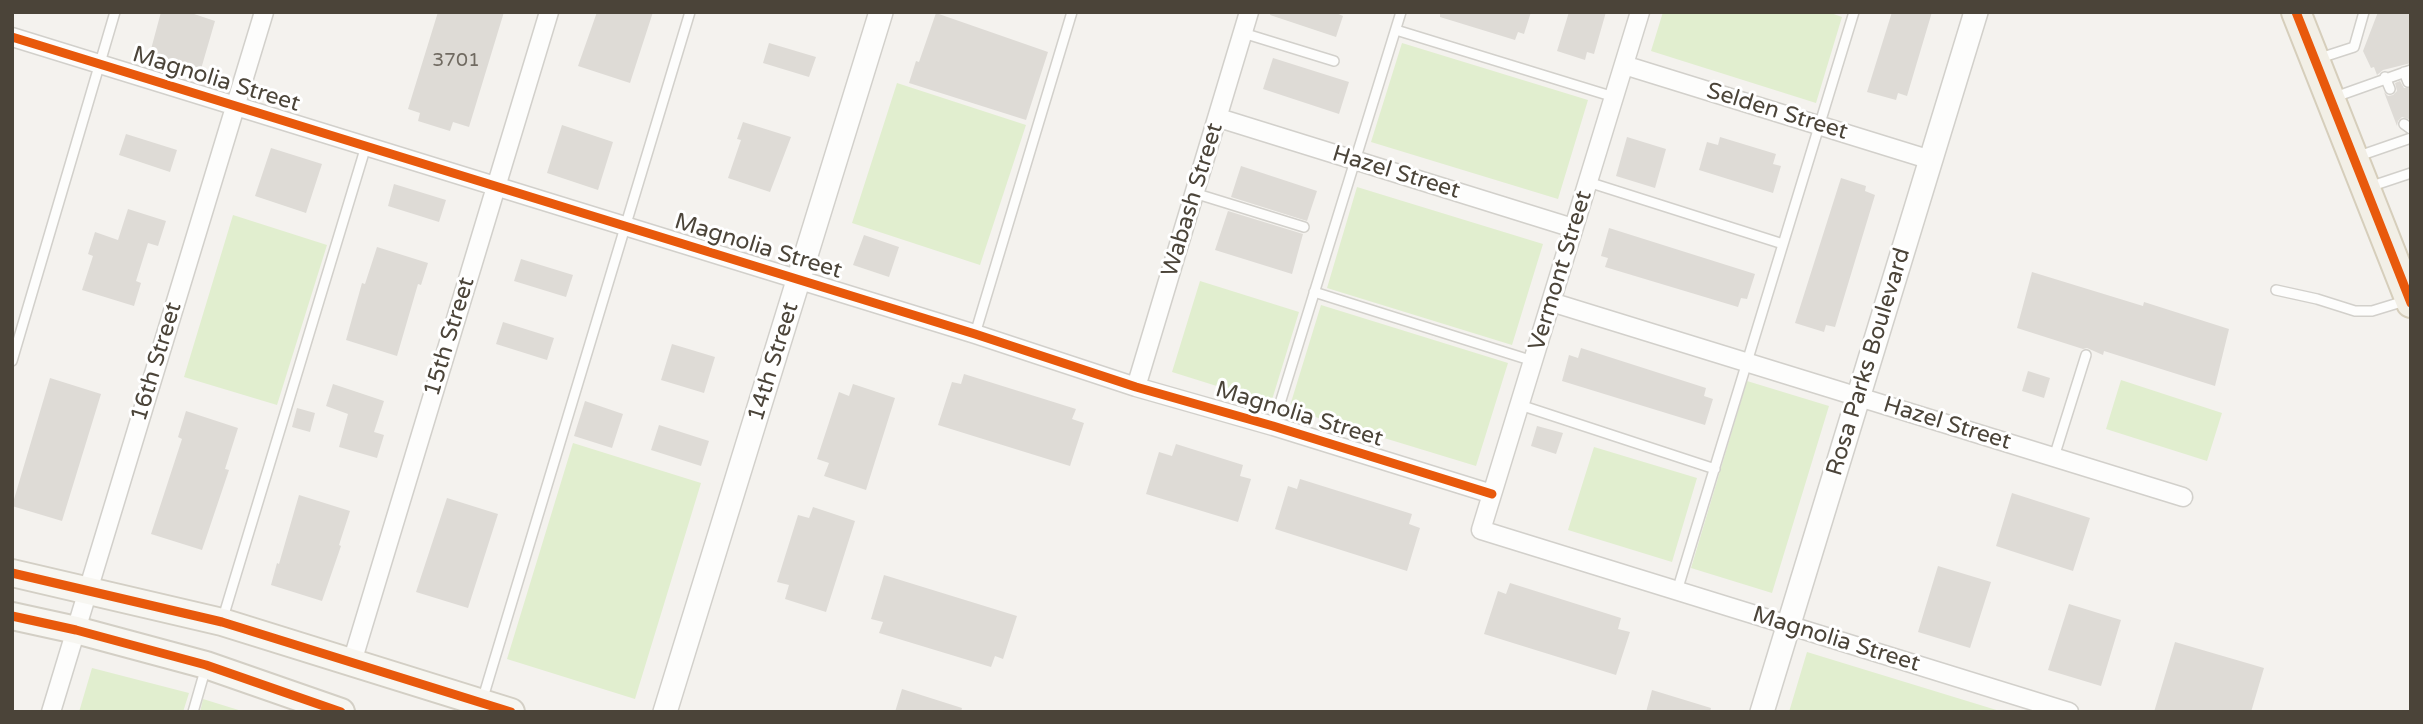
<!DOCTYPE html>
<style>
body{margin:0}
#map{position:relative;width:2423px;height:724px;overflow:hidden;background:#f4f2ee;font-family:"Varela Round",sans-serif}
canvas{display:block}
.frame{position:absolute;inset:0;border:14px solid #4b4439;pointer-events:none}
</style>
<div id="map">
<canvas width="2423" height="724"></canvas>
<div class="frame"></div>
</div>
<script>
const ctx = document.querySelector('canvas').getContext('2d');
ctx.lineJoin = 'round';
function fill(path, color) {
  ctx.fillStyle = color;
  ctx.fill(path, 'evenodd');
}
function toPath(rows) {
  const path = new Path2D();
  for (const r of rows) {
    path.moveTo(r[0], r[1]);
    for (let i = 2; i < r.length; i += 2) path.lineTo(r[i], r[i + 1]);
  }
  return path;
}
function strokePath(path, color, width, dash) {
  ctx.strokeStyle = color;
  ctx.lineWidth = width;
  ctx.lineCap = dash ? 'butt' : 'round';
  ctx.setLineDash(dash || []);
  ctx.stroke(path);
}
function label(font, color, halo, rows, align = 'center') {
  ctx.font = font + ' "Varela Round",sans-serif';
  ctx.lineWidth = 6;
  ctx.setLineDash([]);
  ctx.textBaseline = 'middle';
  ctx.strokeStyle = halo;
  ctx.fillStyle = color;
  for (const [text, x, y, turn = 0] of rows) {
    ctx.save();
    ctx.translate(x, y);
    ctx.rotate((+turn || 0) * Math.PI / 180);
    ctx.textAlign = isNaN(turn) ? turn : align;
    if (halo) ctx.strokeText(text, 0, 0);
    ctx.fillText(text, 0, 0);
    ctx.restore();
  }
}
fill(toPath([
 [1663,12,1828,12,1842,17,1816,103,1651,51],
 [1402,43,1588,100,1558,199,1371,142],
 [897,83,1026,125,980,265,852,223],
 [1357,187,1543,244,1512,345,1327,288],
 [233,215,327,245,277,405,184,377],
 [1200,281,1299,312,1271,403,1172,372],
 [1321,305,1508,363,1476,466,1289,409],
 [2121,380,2222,413,2207,461,2106,429],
 [1747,381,1829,406,1772,593,1691,568],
 [573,443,701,483,635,699,507,659],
 [1594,447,1697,478,1672,562,1568,530],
 [1807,652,2003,712,1789,712],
 [92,668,189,693,183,712,79,712],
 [203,699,245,712,200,712]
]), '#e1eecf');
fill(toPath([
 [161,12,188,12,215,21,201,69,150,53],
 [438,12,504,12,469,127,453,122,450,131,418,121,420,113,408,109],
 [597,12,653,12,630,83,578,66],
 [1271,12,1334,12,1343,16,1336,37,1270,15],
 [1440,12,1531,12,1524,34,1518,32,1515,40,1440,17],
 [1569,12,1606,12,1594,54,1587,52,1585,60,1557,51],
 [1892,12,1932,12,1907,96,1898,93,1896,100,1867,92],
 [2378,12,2411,12,2411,63,2383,70,2377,75,2374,67,2371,68,2363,51],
 [936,13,1048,52,1026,120,909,83,916,61,919,62],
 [769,43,816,57,809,77,763,63],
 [1273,58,1349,82,1339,114,1263,89],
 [2400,81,2404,88,2411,88,2411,120,2402,117,2398,121,2397,126,2384,92,2388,96,2393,95,2397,91,2395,83],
 [743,122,791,137,770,192,728,178,741,140,737,139],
 [562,125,613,142,598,190,547,173],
 [126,134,177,150,170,172,119,155],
 [1627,137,1666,149,1655,188,1616,176],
 [1720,137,1776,154,1773,164,1781,166,1773,193,1699,170,1707,142,1718,145],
 [271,148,322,164,306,213,255,196],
 [1241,166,1317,191,1307,221,1231,197],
 [1841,178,1866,186,1865,191,1875,195,1835,327,1826,325,1824,332,1795,323],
 [394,184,446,200,439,222,388,206],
 [128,209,166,221,158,246,148,243,136,281,141,283,134,306,82,290,93,256,88,254,95,232,118,240],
 [1228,211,1303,234,1292,274,1215,250],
 [1609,228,1755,274,1747,299,1741,298,1738,307,1605,267,1608,258,1601,256],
 [864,235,899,247,889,277,853,265],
 [377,247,428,263,421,285,418,284,397,356,346,340,362,283,365,284],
 [521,259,573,275,566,297,514,281],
 [2032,272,2143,306,2144,302,2229,329,2215,386,2104,351,2103,355,2087,348,2083,349,2017,328],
 [503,322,554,338,547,360,496,344],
 [672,344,715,357,704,393,661,380],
 [1581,348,1706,388,1704,396,1713,399,1705,425,1562,381,1569,355,1578,358],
 [2028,371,2050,378,2044,398,2022,391],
 [964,374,1076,409,1072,419,1084,423,1070,466,938,425,952,382,961,384],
 [50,378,101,394,62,521,12,506],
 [333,384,384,401,374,432,384,435,377,458,339,447,348,414,326,406],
 [853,384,895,398,866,490,824,476,829,463,817,459,839,392,849,396],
 [585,401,623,414,612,448,574,436],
 [297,408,315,413,310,432,292,427],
 [186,411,238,428,225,469,229,470,202,550,151,534,182,439,178,437],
 [659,425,709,441,701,466,651,450],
 [1537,426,1563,433,1556,454,1531,446],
 [1176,444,1243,465,1240,476,1251,479,1238,522,1146,494,1159,452,1172,456],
 [1300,479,1412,514,1409,524,1420,528,1407,571,1275,529,1288,486,1297,489],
 [2012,493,2090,518,2073,571,1996,546],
 [299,495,350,511,339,545,341,546,322,601,271,585,277,563,279,564],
 [447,498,498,514,468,608,416,592],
 [813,507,855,521,826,612,785,599,789,585,777,582,798,515,809,518],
 [1938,566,1991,582,1970,648,1918,632],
 [884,575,1017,616,1003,659,995,656,991,667,879,633,883,622,871,619],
 [1510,583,1621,618,1618,629,1630,632,1616,675,1484,634,1498,591,1506,594],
 [2069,604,2121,620,2101,686,2048,670],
 [2175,642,2264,668,2251,712,2154,712],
 [902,689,962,708,961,712,895,712],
 [1652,690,1711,708,1710,712,1646,712]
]), '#dedbd6');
const service = toPath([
 [1396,30,1614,97],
 [1243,33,1334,61],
 [2320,58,2354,47,2364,12],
 [2404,72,2408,82],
 [2385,77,2390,89],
 [2335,97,2411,70],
 [2404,124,2411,129],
 [2356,157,2411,138],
 [1588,182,1783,244],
 [2369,187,2411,173],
 [1194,193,1304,227],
 [2276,290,2317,299,2355,311,2372,311,2408,300],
 [1314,292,1533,361],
 [975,334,1072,12],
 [12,361,115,12],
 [1520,405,1715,469],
 [1273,426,1401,12],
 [2054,457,2086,355],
 [1677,591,1854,12],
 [222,621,366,146],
 [482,701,690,12],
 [193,712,206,667]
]);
const minor = toPath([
 [1640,12,1481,530,2069,712],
 [12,37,975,334,1136,387,1273,426,1492,494],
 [1624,65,1931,160],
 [1219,118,1573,228],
 [1551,302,2183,497],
 [1136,387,1249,12],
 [352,662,549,12],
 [51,712,264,12]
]);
const tertiary = toPath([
 [665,712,881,12],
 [1762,712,1976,12]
]);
const secondary = toPath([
 [12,573,222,622,511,712],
 [12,616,76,630,206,665,341,712]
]);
const primary = toPath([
 [2296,12,2411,303]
]);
strokePath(service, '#d2d0cb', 12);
strokePath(minor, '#d2d0cb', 21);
strokePath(tertiary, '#d2d0cb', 26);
strokePath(secondary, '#d3cfc5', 30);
strokePath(primary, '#d6cebb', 32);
strokePath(service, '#fdfdfc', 9);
strokePath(minor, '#fdfdfc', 18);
strokePath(tertiary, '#fdfdfc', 23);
strokePath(secondary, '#f7f6f1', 26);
strokePath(primary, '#f2efe6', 28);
strokePath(toPath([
 [2296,12,2411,303],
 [12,37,975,334,1136,387,1273,426,1492,494],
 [12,573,222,622,511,712],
 [12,616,76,630,206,665,341,712]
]), '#e8590c', 9);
label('19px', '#706a61', null, [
 ["3701",456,61]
]);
label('23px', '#4b4439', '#fff', [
 ["Magnolia Street",216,80,17],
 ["Selden Street",1777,112,17],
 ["Hazel Street",1396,173,17],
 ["Wabash Street",1193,200,-73],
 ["Magnolia Street",758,247,17],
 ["Vermont Street",1561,271,-73],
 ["15th Street",450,337,-73],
 ["16th Street",157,362,-73],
 ["14th Street",774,362,-73],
 ["Rosa Parks Boulevard",1869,362,-73],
 ["Magnolia Street",1299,415,17],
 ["Hazel Street",1947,424,17],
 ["Magnolia Street",1836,640,17]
]);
</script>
